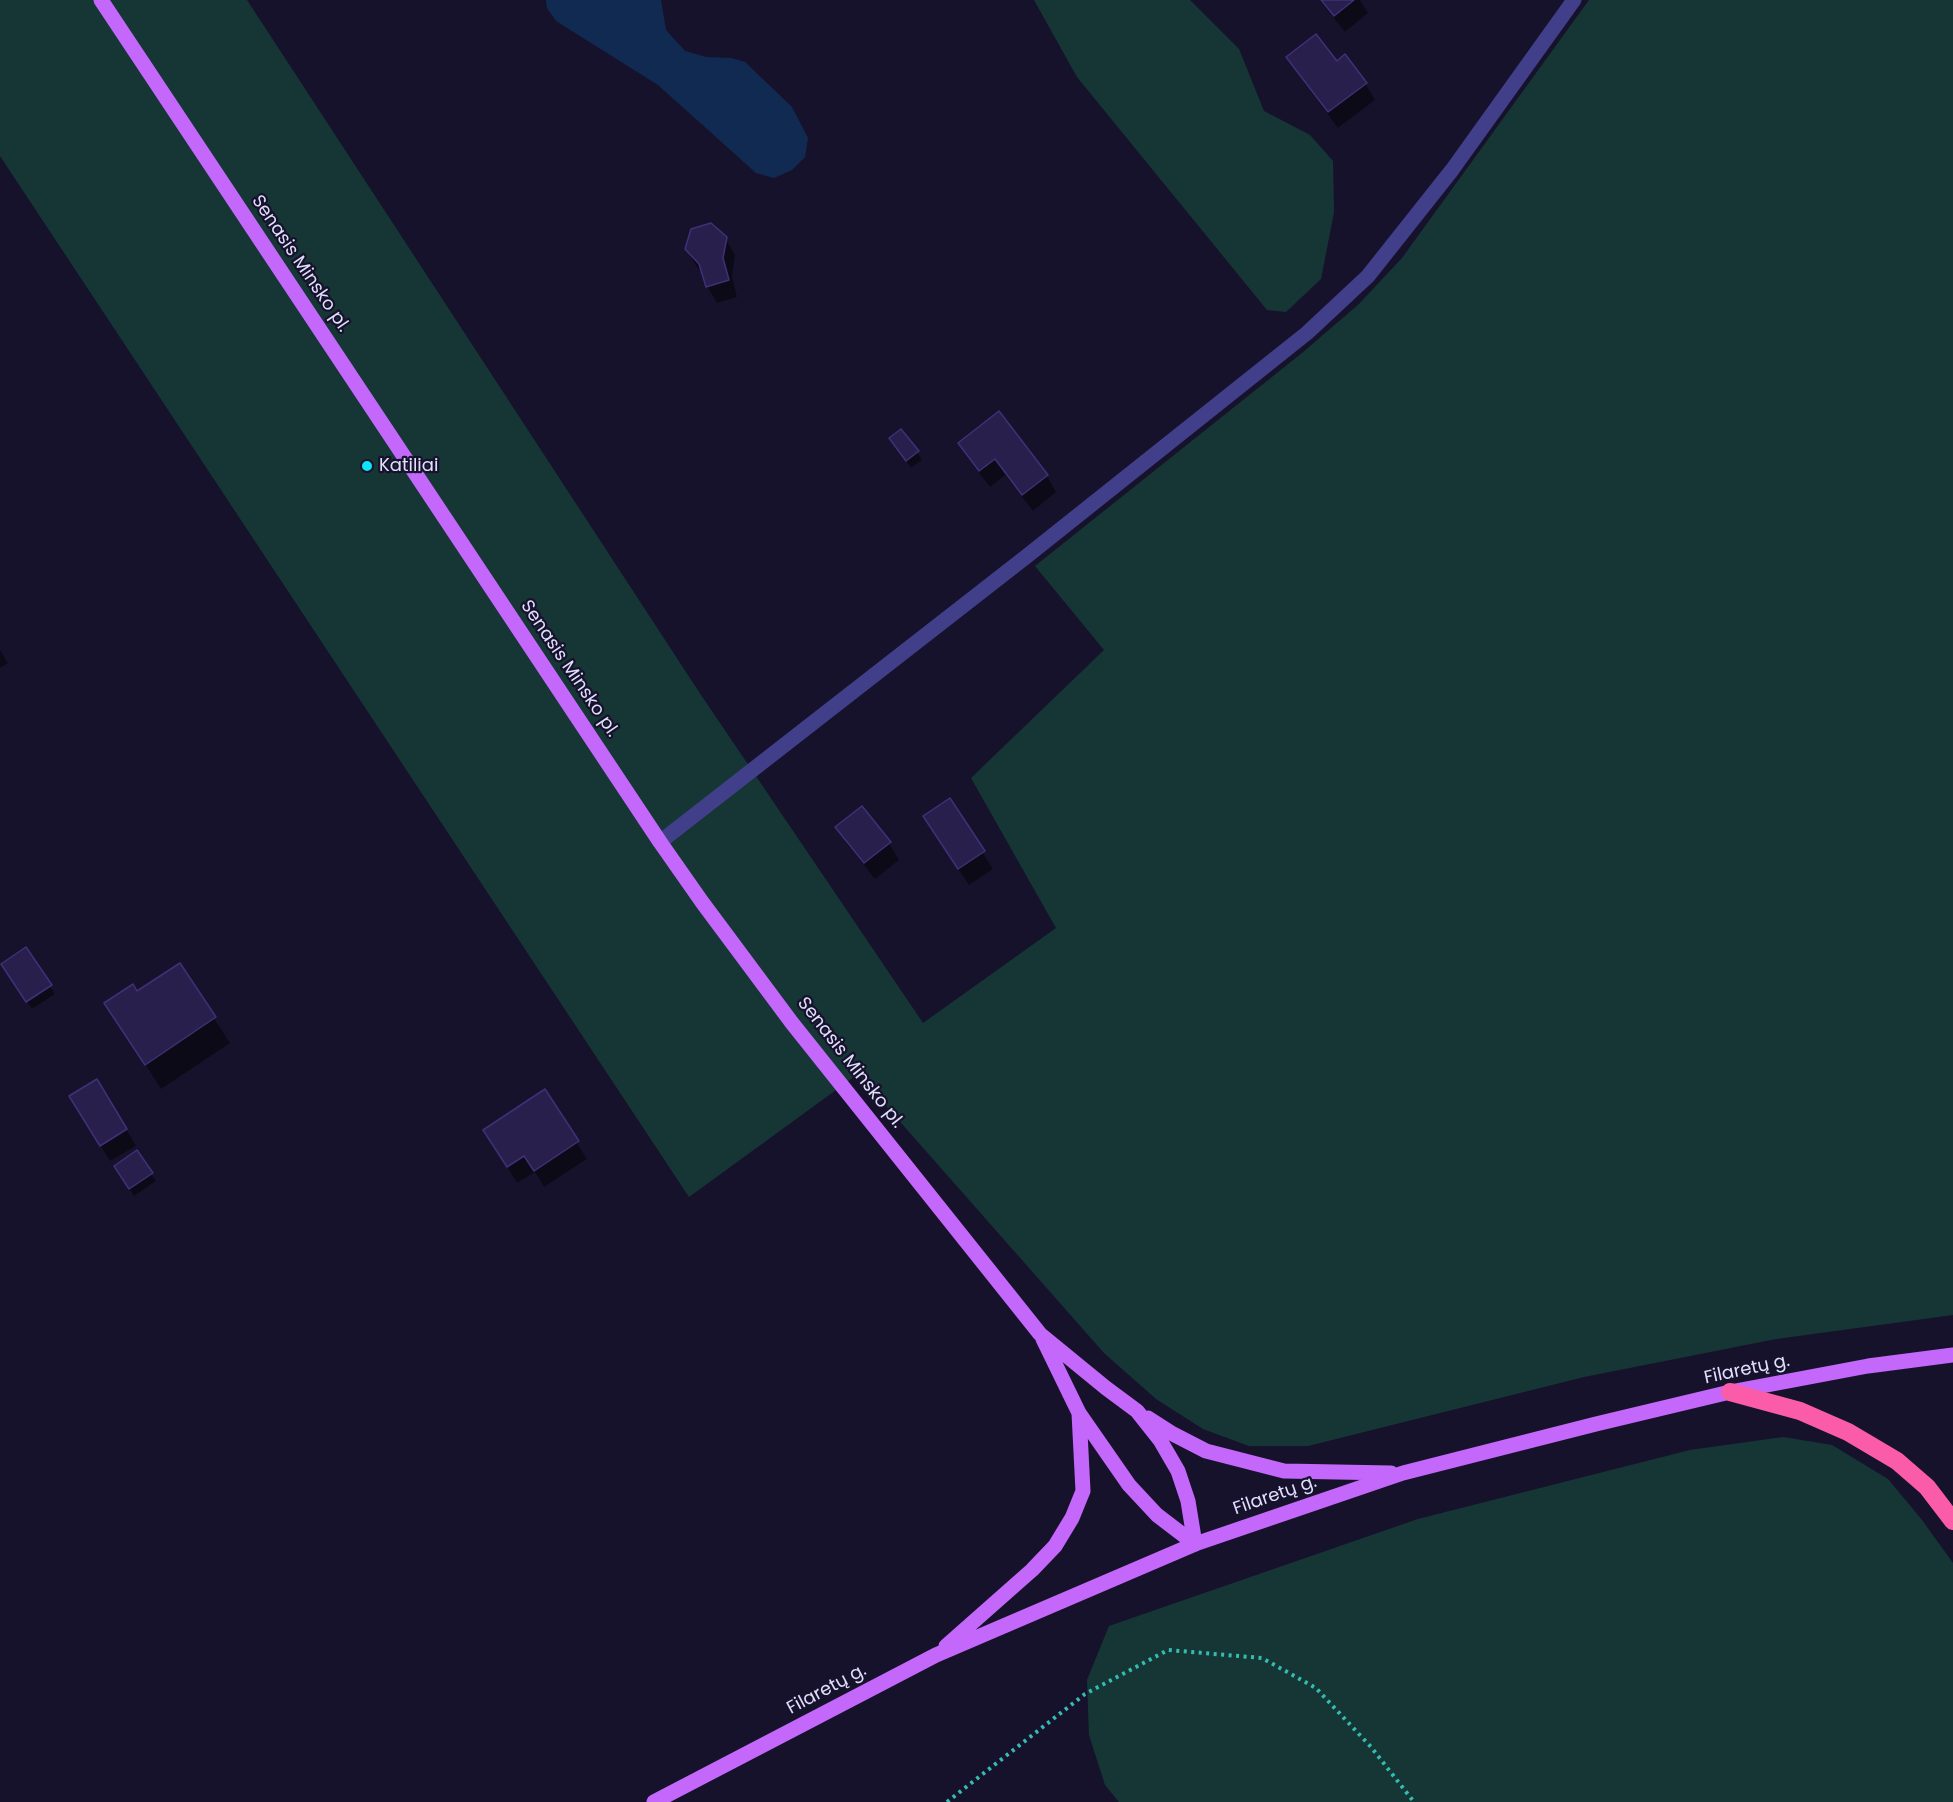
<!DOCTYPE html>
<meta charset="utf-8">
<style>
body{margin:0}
canvas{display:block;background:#17122c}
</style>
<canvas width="1953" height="1802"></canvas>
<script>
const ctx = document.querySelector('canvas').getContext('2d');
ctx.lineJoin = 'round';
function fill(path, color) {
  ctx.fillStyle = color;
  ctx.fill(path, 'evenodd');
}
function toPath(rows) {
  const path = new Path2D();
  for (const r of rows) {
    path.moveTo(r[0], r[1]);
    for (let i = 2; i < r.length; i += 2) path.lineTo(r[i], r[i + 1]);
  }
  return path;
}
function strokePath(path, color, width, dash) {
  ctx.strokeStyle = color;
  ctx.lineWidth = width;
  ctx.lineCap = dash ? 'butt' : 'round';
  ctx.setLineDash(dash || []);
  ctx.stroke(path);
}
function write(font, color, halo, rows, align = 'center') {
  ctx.font = font + ' Poppins,sans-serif';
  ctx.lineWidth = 4.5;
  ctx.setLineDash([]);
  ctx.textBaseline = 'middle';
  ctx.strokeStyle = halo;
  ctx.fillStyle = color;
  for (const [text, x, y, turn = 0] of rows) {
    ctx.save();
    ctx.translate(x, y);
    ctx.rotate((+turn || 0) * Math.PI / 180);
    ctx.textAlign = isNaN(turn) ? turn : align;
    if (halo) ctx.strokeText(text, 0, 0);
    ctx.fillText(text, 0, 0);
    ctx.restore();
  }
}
const green = toPath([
 [0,0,247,0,699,692,923,1023,1056,928,971,778,1104,650,1035,566,1302,353,1359,304,1402,258,1589,0,1953,0,1953,1315,1776,1339,1584,1377,1308,1446,1249,1446,1203,1429,1156,1399,1104,1353,858,1074,689,1197,0,156],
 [1034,0,1190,0,1239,49,1264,111,1310,135,1333,161,1334,212,1321,279,1286,312,1267,310,1077,77],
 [1783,1437,1832,1445,1888,1479,1922,1520,1953,1563,1953,1802,1119,1802,1105,1785,1089,1735,1087,1680,1109,1626,1418,1519,1690,1450]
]);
const water = toPath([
 [546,0,661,0,666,30,685,51,706,57,731,58,745,62,792,107,808,138,805,157,792,170,774,178,756,173,658,85,556,21,547,8]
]);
const shadow = toPath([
 [1319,0,1360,0,1368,13,1345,32],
 [1288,58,1337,63,1365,83,1375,100,1338,128,1298,74],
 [725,238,735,255,732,276,737,297,717,303,707,286,703,274,696,266,686,249],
 [959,443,1047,476,1056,492,1033,511,1005,475,990,487,969,460],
 [896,447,917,452,922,460,911,468],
 [0,650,8,663,0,668],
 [949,800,993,869,969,885,934,833],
 [861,808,889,843,899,860,875,879,847,844,837,827],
 [180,965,230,1043,161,1089,106,1003,137,993],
 [8,972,50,986,55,994,32,1009],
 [545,1091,587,1159,544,1187,535,1172,517,1183,495,1147],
 [80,1113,126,1129,136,1146,110,1161],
 [120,1174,151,1174,156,1181,134,1196]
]);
const building = toPath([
 [1321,0,1354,0,1334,16,1321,0],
 [1316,34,1337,61,1345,54,1367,83,1328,112,1286,57,1316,34],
 [711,223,727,237,723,258,729,280,706,287,699,264,685,249,691,229,711,223],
 [999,411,1048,475,1022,495,995,459,979,471,958,443,999,411],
 [901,429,919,451,906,461,889,438,901,429],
 [950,798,985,851,958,869,923,816,950,798],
 [862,806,891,842,864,863,835,827,862,806],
 [26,947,52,985,26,1002,1,964,26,947],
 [180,963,216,1017,145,1065,104,1003,133,984,137,991,180,963],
 [97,1079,127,1129,100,1146,69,1096,97,1079],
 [545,1089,579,1141,534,1171,524,1156,507,1167,483,1130,545,1089],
 [137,1150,153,1173,129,1189,114,1166,137,1150]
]);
const path = toPath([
 [947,1802,1085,1694,1168,1650,1262,1658,1316,1688,1371,1747,1414,1802]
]);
const minor = toPath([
 [660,842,1027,556,1307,333,1368,276,1452,170,1574,0]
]);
const major = toPath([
 [101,0,660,842,702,902,792,1023,1040,1334,1106,1388,1137,1411,1160,1440,1178,1471,1188,1501,1195,1544],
 [1043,1339,1079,1413,1129,1485,1157,1515,1195,1544],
 [1148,1418,1173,1434,1206,1451,1284,1471,1391,1473],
 [946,1646,1032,1570,1055,1546,1072,1518,1083,1491,1079,1413],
 [654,1802,936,1655,1195,1544,1403,1473,1596,1424,1730,1392,1868,1366,1953,1355]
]);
const highway = toPath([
 [1730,1392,1800,1411,1848,1432,1897,1461,1927,1487,1953,1521]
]);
const markers = [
 [367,466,6,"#0fe3f9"]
];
const streetNames = [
 ["Senasis Minsko pl.",300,264,56],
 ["Senasis Minsko pl.",569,669,56],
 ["Senasis Minsko pl.",850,1063,52],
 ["Filaretų g.",1747,1370,-12],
 ["Filaretų g.",1275,1496,-19],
 ["Filaretų g.",827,1690,-28]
];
const poiNames = [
 ["Katiliai",379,466]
];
fill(green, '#153635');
fill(water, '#112a51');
fill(shadow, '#0007');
fill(building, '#281f4d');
strokePath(building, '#3f3178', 1.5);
strokePath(path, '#34bcb3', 4, [3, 4.5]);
strokePath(minor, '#413f8a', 15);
strokePath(major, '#c368fb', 15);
strokePath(highway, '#fb5ca9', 18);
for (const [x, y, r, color] of markers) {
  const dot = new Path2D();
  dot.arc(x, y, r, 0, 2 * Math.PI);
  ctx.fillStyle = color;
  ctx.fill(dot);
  strokePath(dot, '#17122c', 2);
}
write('18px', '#e1defe', '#17122c', streetNames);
write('18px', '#e1defe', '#17122c', poiNames, 'left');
</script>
